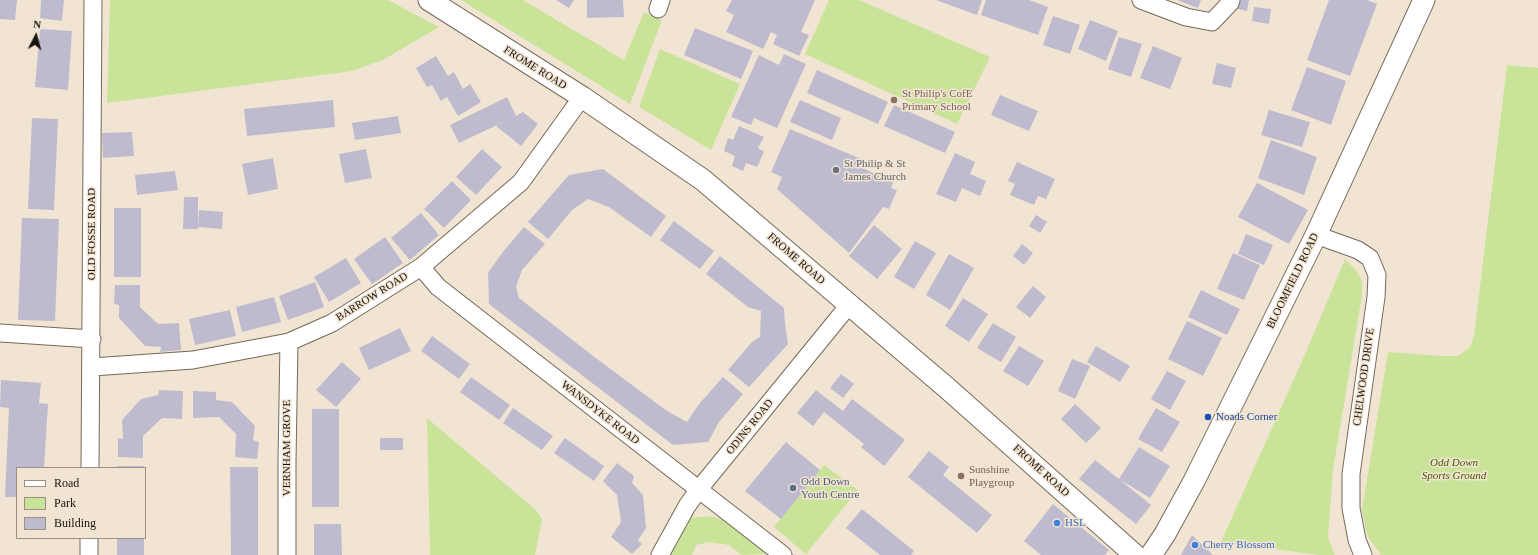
<!DOCTYPE html>
<style>
body{margin:0}
#map{position:relative;width:1538px;height:555px;overflow:hidden;background:#f2e4d2;font-family:Georgia,serif}
canvas{display:block}
.legend{position:absolute;left:16px;top:467px;width:130px;height:72px;box-sizing:border-box;background:#f2e4d2;border:1px solid #9b9083;margin:0;padding:5px 7px;list-style:none;font-size:12px;color:#18130d}
.legend li{display:flex;align-items:center;gap:8px;height:20px}
.legend b{width:20px;border:1px solid #9b9083}
.north{position:absolute;left:16px;top:16px;width:40px;height:40px;-webkit-text-stroke:3px #f2e4d2;paint-order:stroke;rotate:6deg;font-size:11px;font-weight:700;line-height:16px;text-align:center;color:#18130d}
.north::after{content:'';display:block;margin:auto;width:14px;height:18px;background:#18130d;clip-path:polygon(50% 0,100% 100%,50% 72%,0 100%)}
</style>
<div id="map">
<canvas width="1538" height="555"></canvas>
<ul class="legend">
<li><b style="height:5px;background:#fff"></b>Road</li>
<li><b style="height:11px;background:#c9e499"></b>Park</li>
<li><b style="height:11px;background:#bebbcf"></b>Building</li>
</ul>
<div class="north">N</div>
</div>
<script>
const ctx = document.querySelector('canvas').getContext('2d');
ctx.lineJoin = 'round';
function fill(path, color) {
  ctx.fillStyle = color;
  ctx.fill(path, 'evenodd');
}
function toPath(rows) {
  const path = new Path2D();
  for (const r of rows) {
    path.moveTo(r[0], r[1]);
    for (let i = 2; i < r.length; i += 2) path.lineTo(r[i], r[i + 1]);
  }
  return path;
}
function strokePath(path, color, width, dash) {
  ctx.strokeStyle = color;
  ctx.lineWidth = width;
  ctx.lineCap = dash ? 'butt' : 'round';
  ctx.setLineDash(dash || []);
  ctx.stroke(path);
}
function write(font, color, halo, rows, align = 'center') {
  ctx.font = font + ' Georgia,serif';
  ctx.lineWidth = 3;
  ctx.setLineDash([]);
  ctx.textBaseline = 'middle';
  ctx.strokeStyle = halo;
  ctx.fillStyle = color;
  for (const [text, x, y, turn = 0] of rows) {
    ctx.save();
    ctx.translate(x, y);
    ctx.rotate((+turn || 0) * Math.PI / 180);
    ctx.textAlign = isNaN(turn) ? turn : align;
    if (halo) ctx.strokeText(text, 0, 0);
    ctx.fillText(text, 0, 0);
    ctx.restore();
  }
}
const green = toPath([
 [110,0,388,0,439,27,383,60,352,71,107,103],
 [461,0,523,0,624,60,644,12,662,20,630,104],
 [829,0,859,0,990,57,957,124,805,54],
 [660,49,740,84,711,150,639,107],
 [1507,65,1538,68,1538,555,1381,555,1367,535,1362,510,1388,352,1441,356,1458,356,1470,347,1474,336],
 [1345,259,1356,270,1362,280,1362,295,1333,470,1328,537,1335,555,1319,555,1221,542,1306,352],
 [427,418,536,510,542,519,535,555,430,555],
 [824,465,858,490,806,554,774,527],
 [710,516,727,521,769,554,742,555,729,545,709,542,696,545,692,555,665,555,690,518]
]);
const building = toPath([
 [0,0,17,0,15,20,0,19],
 [41,0,64,0,62,21,40,18],
 [556,0,574,0,569,8],
 [587,0,623,0,624,17,587,18],
 [732,0,815,0,801,32,809,35,799,56,773,44,777,35,771,32,763,49,726,32,734,15,726,11],
 [936,0,982,0,977,15],
 [986,0,1029,0,1048,7,1038,35,981,15],
 [1177,0,1201,0,1198,8],
 [1236,0,1249,0,1247,11,1234,8],
 [1329,0,1367,0,1377,4,1350,76,1307,60],
 [1254,7,1271,9,1269,24,1252,21],
 [1053,16,1080,25,1070,54,1043,45],
 [1090,20,1118,31,1106,61,1078,49],
 [695,28,753,51,741,79,684,55],
 [40,29,72,31,68,90,35,87],
 [1119,37,1142,44,1131,77,1108,69],
 [1153,46,1182,58,1170,89,1140,78],
 [784,54,806,64,777,128,754,118,751,125,731,117,759,55,779,65],
 [436,56,448,76,454,72,463,89,470,84,481,102,458,116,447,97,441,101,432,85,427,87,416,68],
 [1217,63,1236,68,1231,88,1212,84],
 [1307,67,1346,81,1331,125,1291,110],
 [817,70,888,102,878,124,807,93],
 [1000,95,1038,111,1029,131,991,115],
 [507,97,516,116,523,112,538,124,521,146,496,126,514,117,459,143,450,125],
 [333,100,335,127,247,136,244,109],
 [800,100,841,118,832,140,790,122],
 [894,105,955,132,945,153,884,126],
 [1269,110,1310,122,1302,147,1261,135],
 [398,116,401,133,355,140,352,123],
 [32,118,58,119,54,210,28,209],
 [739,126,764,137,758,148,764,152,757,167,746,163,743,171,732,166,735,156,724,151,728,138,733,140],
 [790,129,861,159,858,166,893,182,891,188,897,190,889,209,883,207,849,253,777,189,782,177,771,172],
 [132,132,134,156,103,158,102,133],
 [1271,140,1317,157,1304,195,1258,178],
 [366,149,372,178,345,183,339,154],
 [482,149,502,167,476,195,456,177],
 [955,153,975,162,970,174,986,181,980,196,962,188,956,202,936,194],
 [273,158,278,189,248,195,242,164],
 [1017,162,1055,179,1046,199,1038,196,1034,205,1010,195,1015,184,1008,181],
 [603,169,666,216,651,237,609,207,588,199,572,210,548,239,528,222,569,175],
 [175,171,178,190,137,195,135,175],
 [452,181,471,200,444,228,424,209],
 [1257,183,1308,210,1289,244,1238,217],
 [184,197,198,197,198,229,183,229],
 [114,208,141,208,141,277,114,277],
 [199,210,223,212,222,229,198,227],
 [421,213,439,235,410,260,391,238],
 [1036,215,1047,222,1040,233,1029,226],
 [22,218,59,219,55,321,18,320],
 [674,221,714,251,700,269,660,240],
 [874,225,902,249,877,279,849,256],
 [524,227,545,244,522,270,516,287,519,298,593,356,667,411,687,422,699,404,723,377,743,394,719,422,708,442,673,445,489,304,488,273,502,253],
 [1246,234,1273,245,1264,265,1238,254],
 [385,237,403,263,372,284,354,259],
 [915,241,936,253,914,289,894,277],
 [1022,244,1033,253,1024,265,1013,256],
 [1233,253,1260,265,1244,300,1217,289],
 [949,254,974,268,950,310,926,295],
 [720,256,784,308,785,324,788,344,749,387,728,370,752,342,760,337,761,311,748,307,706,274],
 [346,258,361,283,329,302,314,277],
 [315,282,324,307,288,320,279,296],
 [115,285,140,285,140,307,158,324,179,323,181,350,160,352,161,347,145,346,119,318,119,305,114,304],
 [1033,286,1046,297,1030,318,1016,307],
 [1201,290,1240,309,1227,335,1188,317],
 [274,297,281,322,242,332,236,307],
 [963,298,988,314,969,342,945,326],
 [230,310,236,336,195,345,189,319],
 [1187,321,1222,338,1203,376,1168,359],
 [993,323,1016,337,1001,362,977,348],
 [400,328,411,351,369,370,359,348],
 [432,336,470,364,459,379,421,351],
 [1019,346,1044,361,1028,386,1003,371],
 [1096,346,1130,366,1120,382,1087,362],
 [1072,359,1090,366,1075,399,1058,391],
 [342,362,361,379,336,407,316,390],
 [1167,371,1186,381,1170,410,1151,399],
 [841,374,854,384,843,398,830,388],
 [471,377,510,405,499,420,460,392],
 [1,380,41,383,39,403,48,404,44,468,17,468,17,497,5,497,9,408,0,407],
 [159,390,183,391,182,419,162,418,143,436,143,458,118,457,118,438,123,439,122,420,141,399,158,395],
 [816,390,843,411,852,399,905,440,884,466,861,447,864,444,824,412,813,426,797,413],
 [193,391,216,392,216,400,232,402,255,426,253,440,259,442,257,459,235,457,236,434,219,417,193,418],
 [1075,404,1101,428,1086,443,1061,419],
 [513,408,553,436,542,450,503,423],
 [1156,408,1180,422,1162,452,1138,439],
 [312,409,339,409,339,507,312,507],
 [380,438,403,438,403,450,380,450],
 [565,438,604,466,594,481,554,453],
 [786,442,820,470,781,519,745,491],
 [1139,447,1170,466,1150,498,1119,479,1151,505,1136,524,1079,479,1095,460,1119,479],
 [929,451,949,467,943,475,992,515,977,533,908,477],
 [617,463,634,476,632,483,643,495,646,528,638,540,642,544,632,554,611,537,621,522,617,495,603,481],
 [117,466,144,466,144,468,117,468],
 [230,467,258,467,258,555,231,555],
 [1053,504,1109,550,1105,555,1041,555,1024,541],
 [862,509,914,551,911,555,880,555,846,528],
 [314,524,341,524,342,555,314,555],
 [1192,535,1213,555,1181,555],
 [117,538,144,538,144,555,117,555]
]);
const minor = toPath([
 [1141,0,1186,17,1212,22,1230,3,1231,0],
 [658,9,661,0],
 [1316,235,1358,250,1370,258,1377,275,1376,297,1351,474,1351,508,1357,540,1363,555],
 [421,267,438,287,783,555],
 [0,333,92,339],
 [92,367,193,360,289,342,332,323,421,267,521,182,582,97],
 [90,468,93,0],
 [89,555,89,538],
 [287,555,287,461,289,342],
 [660,555,687,506,699,489,849,305]
]);
const tertiary = toPath([
 [429,0,582,97,703,180,947,388,1135,555],
 [1151,555,1165,534,1194,481,1316,235,1424,0]
]);
const markers = [
 [894,100,4,"#8d6e63"],
 [836,170,4,"#6b7280"],
 [1208,417,4,"#1a4fb4"],
 [961,476,4,"#8d6e63"],
 [793,488,4,"#5c6f8a"],
 [1057,523,4,"#3f7fe0"],
 [1195,545,4,"#3f7fe0"]
];
const streetNames = [
 ["FROME ROAD",535,68,32],
 ["OLD FOSSE ROAD",92,234,-90],
 ["FROME ROAD",796,259,41],
 ["BLOOMFIELD ROAD",1293,281,-64],
 ["BARROW ROAD",372,297,-32],
 ["CHELWOOD DRIVE",1364,377,-82],
 ["WANSDYKE ROAD",600,413,38],
 ["ODINS ROAD",750,427,-51],
 ["VERNHAM GROVE",287,448,-90],
 ["FROME ROAD",1041,471,42]
];
const educationNames = [
 ["St Philip's CofE",902,94],
 ["Primary School",902,107],
 ["Sunshine",969,470],
 ["Playgroup",969,483]
];
const worshipNames = [
 ["St Philip & St",844,164],
 ["James Church",844,177]
];
const transitNames = [
 ["Noads Corner",1216,417]
];
const parkNames = [
 ["Odd Down",1454,463],
 ["Sports Ground",1454,476]
];
const serviceNames = [
 ["Odd Down",801,482],
 ["Youth Centre",801,495]
];
const shopNames = [
 ["HSL",1065,523],
 ["Cherry Blossom",1203,545]
];
fill(green, '#c9e499');
fill(building, '#bebbcf');
strokePath(minor, '#756959', 19);
strokePath(tertiary, '#756959', 23);
strokePath(minor, '#fff', 17);
strokePath(tertiary, '#fff', 21);
for (const [x, y, r, color] of markers) {
  const dot = new Path2D();
  dot.arc(x, y, r, 0, 2 * Math.PI);
  ctx.fillStyle = color;
  ctx.fill(dot);
  strokePath(dot, '#f2e4d2', 1.5);
}
write('11px', '#18130d', '#f2e4d2', streetNames);
write('11px', '#785e54', '#f2e4d2', educationNames, 'left');
write('11px', '#5b616d', '#f2e4d2', worshipNames, 'left');
write('11px', '#164399', '#f2e4d2', transitNames, 'left');
write('italic 11px', '#425800', '#f2e4d2', parkNames);
write('11px', '#4e5e75', '#f2e4d2', serviceNames, 'left');
write('11px', '#366cbe', '#f2e4d2', shopNames, 'left');
</script>
